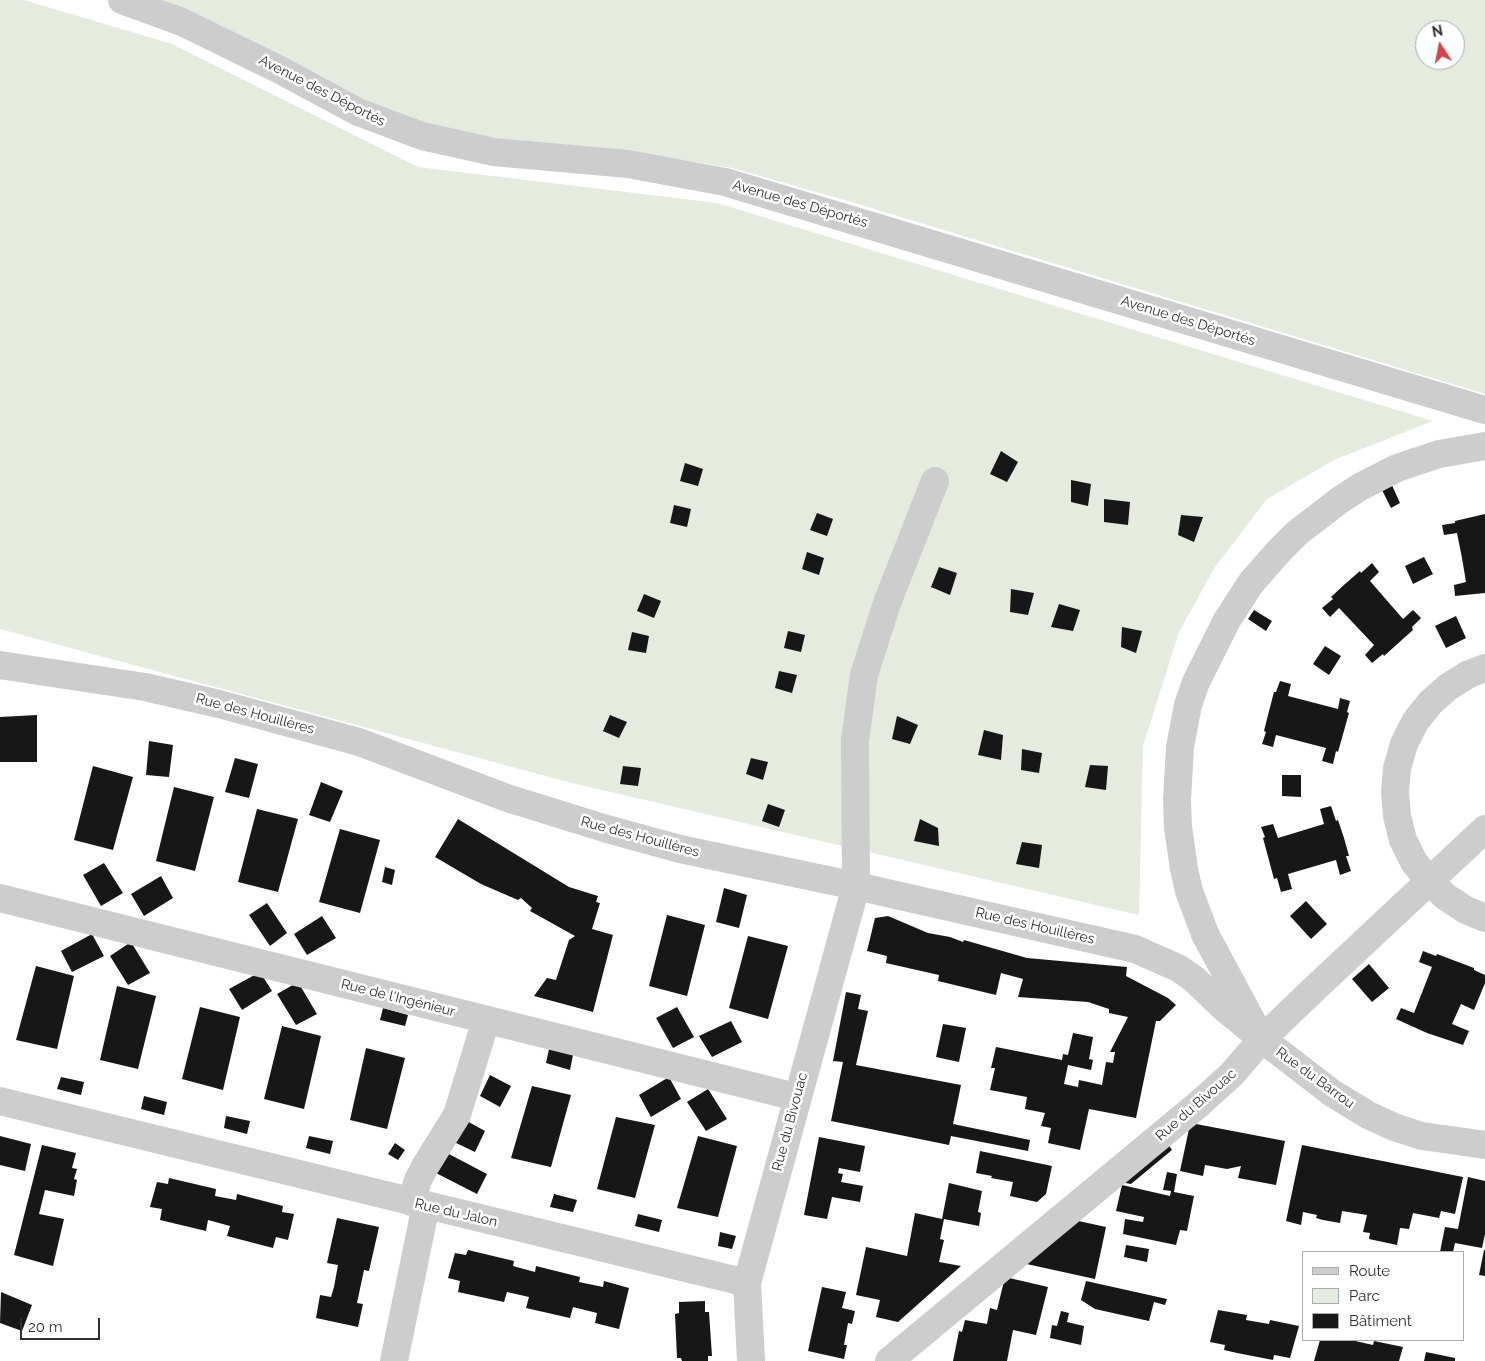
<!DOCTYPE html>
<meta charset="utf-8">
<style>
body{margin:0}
#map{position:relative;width:1485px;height:1361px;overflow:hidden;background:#fff;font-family:Raleway,sans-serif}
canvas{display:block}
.legend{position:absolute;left:1302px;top:1251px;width:162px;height:90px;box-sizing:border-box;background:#fff;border:1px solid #acacac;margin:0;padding:6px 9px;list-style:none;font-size:15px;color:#303030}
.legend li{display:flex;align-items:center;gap:10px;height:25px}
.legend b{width:25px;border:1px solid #acacac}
.north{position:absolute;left:1415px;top:20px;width:50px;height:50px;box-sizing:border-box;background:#fff;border:1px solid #acacac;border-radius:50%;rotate:349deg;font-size:14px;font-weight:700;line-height:20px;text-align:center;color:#303030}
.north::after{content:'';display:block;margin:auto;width:18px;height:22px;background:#d3454a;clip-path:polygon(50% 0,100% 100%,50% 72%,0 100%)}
.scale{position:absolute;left:20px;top:1318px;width:80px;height:22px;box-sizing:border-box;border:2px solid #303030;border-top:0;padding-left:6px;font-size:15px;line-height:18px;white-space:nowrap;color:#303030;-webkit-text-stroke:4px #fff;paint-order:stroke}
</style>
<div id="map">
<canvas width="1485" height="1361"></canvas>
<ul class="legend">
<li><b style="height:6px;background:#cdcdcd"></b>Route</li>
<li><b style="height:14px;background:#e5ebdf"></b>Parc</li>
<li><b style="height:14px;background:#171717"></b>Bâtiment</li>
</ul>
<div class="north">N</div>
<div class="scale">20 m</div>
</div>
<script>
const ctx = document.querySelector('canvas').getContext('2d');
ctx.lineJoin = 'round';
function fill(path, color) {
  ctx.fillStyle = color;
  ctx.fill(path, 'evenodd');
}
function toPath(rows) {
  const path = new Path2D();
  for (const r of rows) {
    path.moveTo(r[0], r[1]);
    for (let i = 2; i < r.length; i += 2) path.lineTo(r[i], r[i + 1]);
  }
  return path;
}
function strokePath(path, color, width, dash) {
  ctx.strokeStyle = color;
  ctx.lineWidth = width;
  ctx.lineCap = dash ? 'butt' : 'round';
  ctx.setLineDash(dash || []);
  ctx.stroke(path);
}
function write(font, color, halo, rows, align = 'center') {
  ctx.font = font + ' Raleway,sans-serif';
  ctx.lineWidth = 5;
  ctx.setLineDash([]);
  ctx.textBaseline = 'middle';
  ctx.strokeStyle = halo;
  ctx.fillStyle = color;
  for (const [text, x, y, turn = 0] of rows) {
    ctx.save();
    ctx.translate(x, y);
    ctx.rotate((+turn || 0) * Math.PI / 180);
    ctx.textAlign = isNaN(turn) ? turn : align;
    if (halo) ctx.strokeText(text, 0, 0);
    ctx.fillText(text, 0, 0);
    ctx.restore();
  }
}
const green = toPath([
 [0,0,24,0,172,44,418,167,717,203,1433,421,1334,460,1267,499,1215,567,1179,632,1143,746,1139,915,568,782,0,629],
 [164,0,1485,0,1485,394,848,201,732,168,613,149,493,138,421,123,363,100],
 [1425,30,1455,30,1455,60,1425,60]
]);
const building = toPath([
 [1001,451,1018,462,1007,482,990,474],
 [685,463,703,469,698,486,680,481],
 [1071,480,1091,484,1088,506,1071,502],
 [1391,483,1400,503,1391,508,1381,488],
 [1104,499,1130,502,1128,525,1104,522],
 [674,505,691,509,687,527,670,523],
 [817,513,833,519,827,536,810,530],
 [1485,514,1485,593,1455,596,1454,585,1466,582,1462,558,1457,533,1444,535,1442,525,1455,523,1455,521],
 [1181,515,1203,517,1194,542,1178,535],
 [807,552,824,558,819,575,802,569],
 [1424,557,1433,574,1413,584,1405,566],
 [1372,563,1379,572,1370,581,1403,619,1413,610,1421,618,1412,627,1413,630,1384,656,1383,654,1372,663,1365,655,1374,645,1339,608,1330,617,1322,608,1333,599,1331,597,1345,584,1360,571,1361,573],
 [939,567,957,573,950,595,931,587],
 [1011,589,1034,593,1028,615,1010,612],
 [644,594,661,601,654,618,637,611],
 [1059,604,1080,610,1073,631,1051,627],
 [1254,610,1272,621,1266,631,1248,619],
 [1456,616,1466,638,1446,648,1435,626],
 [1122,627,1142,631,1136,653,1121,647],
 [788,631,805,635,801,652,784,648],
 [632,632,649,636,646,653,628,650],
 [1325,646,1341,656,1329,675,1313,664],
 [779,671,797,675,792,693,775,688],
 [1280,681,1291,684,1288,696,1338,709,1340,698,1350,701,1347,712,1349,713,1338,752,1336,751,1333,764,1322,761,1326,748,1276,735,1273,747,1262,744,1266,732,1264,731,1269,711,1274,692,1276,692],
 [37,715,37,762,0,762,0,717],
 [610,715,627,722,619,738,603,731],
 [897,716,918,725,910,744,892,739],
 [984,730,1003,735,1001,760,978,755],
 [149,741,173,745,169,777,146,775],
 [1022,749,1042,753,1039,773,1021,770],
 [235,758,258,764,249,798,225,792],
 [751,758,768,762,763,780,746,774],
 [1090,765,1108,766,1106,790,1085,787],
 [93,766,133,777,113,850,74,840],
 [623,766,641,768,638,786,620,784],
 [1282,775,1301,775,1301,797,1282,796],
 [321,782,343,791,330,822,309,815],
 [174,787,214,797,195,871,156,861],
 [768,804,785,810,779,827,762,821],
 [1331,806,1336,821,1338,820,1344,838,1349,856,1346,856,1351,871,1340,875,1336,860,1288,874,1292,889,1281,892,1277,878,1274,879,1263,838,1265,837,1261,827,1273,824,1278,838,1324,824,1320,809],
 [257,809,298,819,278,892,238,882],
 [458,819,569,887,598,896,596,902,600,903,592,929,613,935,593,1012,534,996,547,978,556,980,569,940,575,936,530,911,532,908,521,898,518,900,481,884,435,857],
 [920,819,938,828,939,846,914,841],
 [340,829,380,840,360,913,319,902],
 [1022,842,1042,845,1039,868,1016,864],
 [104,863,123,893,101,906,83,875],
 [385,867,395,870,392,885,382,882],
 [161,876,173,898,144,916,131,894],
 [724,888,747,895,739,928,716,922],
 [1306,901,1327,924,1311,939,1290,916],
 [267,903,287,933,270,946,249,915],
 [667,915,705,925,687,996,649,986],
 [322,916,336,938,307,955,294,934],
 [888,916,928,933,950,937,963,942,964,940,1027,958,1127,967,1126,976,1168,998,1176,1005,1160,1021,1156,1021,1136,1118,1089,1109,1080,1150,1048,1143,1051,1128,1041,1126,1045,1113,1025,1109,1027,1097,990,1090,995,1068,991,1068,996,1047,1062,1060,1063,1054,1068,1055,1073,1033,1093,1037,1089,1059,1093,1060,1091,1070,1068,1065,1064,1084,1078,1087,1079,1080,1102,1085,1106,1062,1113,1063,1115,1052,1110,1052,1128,1017,1109,1013,1109,1009,1088,1002,1018,997,1023,979,1001,973,996,995,938,981,939,975,886,963,887,956,867,951,875,918],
 [92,934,104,956,72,972,61,951],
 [748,936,788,946,768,1019,729,1008],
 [131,942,150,973,128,985,110,956],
 [1423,951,1436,956,1437,954,1474,968,1474,970,1485,975,1485,983,1474,1010,1461,1004,1452,1024,1469,1031,1463,1045,1427,1033,1396,1019,1401,1008,1414,1013,1432,967,1419,962],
 [1369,964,1389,988,1372,1002,1352,979],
 [36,966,74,976,57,1049,16,1040],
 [260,972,272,991,242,1010,229,989],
 [298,982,317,1014,296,1025,277,994],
 [117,986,156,996,138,1069,100,1060],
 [846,992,861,995,858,1009,868,1011,856,1065,961,1085,953,1124,1030,1140,1028,1151,951,1136,949,1145,831,1121,843,1062,833,1061],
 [200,1007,240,1017,223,1090,182,1079],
 [677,1007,694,1037,673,1048,656,1018],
 [383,1008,408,1015,405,1026,380,1020],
 [731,1021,742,1042,712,1057,699,1036],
 [943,1024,966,1028,959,1062,936,1057],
 [282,1026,321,1036,304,1109,264,1099],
 [366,1048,405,1058,387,1129,350,1120],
 [549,1049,573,1055,570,1070,546,1063],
 [490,1075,511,1086,500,1107,480,1096],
 [61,1077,84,1082,81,1095,57,1089],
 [669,1077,681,1099,651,1117,639,1095],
 [532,1086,571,1095,551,1167,511,1158],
 [708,1089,727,1119,706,1131,687,1102],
 [144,1096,167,1102,164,1115,141,1109],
 [226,1116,250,1121,247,1134,224,1128],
 [616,1117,655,1125,635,1198,597,1189],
 [465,1120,485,1131,475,1152,454,1142],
 [1196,1124,1285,1141,1276,1185,1238,1178,1241,1166,1227,1169,1205,1165,1203,1176,1180,1171,1189,1129],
 [0,1136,31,1144,25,1171,0,1165],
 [309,1136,333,1141,330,1154,306,1148],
 [698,1136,737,1146,718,1217,677,1208],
 [819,1137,865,1146,860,1172,839,1168,838,1173,843,1174,841,1182,863,1186,860,1202,832,1197,827,1219,804,1215],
 [395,1143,405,1150,398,1160,388,1154],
 [1167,1143,1172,1150,1131,1184,1120,1182],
 [42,1145,76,1153,72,1168,77,1169,74,1179,77,1180,74,1196,45,1190,39,1214,64,1219,53,1266,14,1255],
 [1302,1145,1463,1177,1455,1214,1441,1211,1439,1218,1413,1213,1409,1229,1400,1228,1397,1245,1369,1239,1370,1233,1363,1232,1367,1215,1342,1211,1340,1223,1323,1220,1316,1218,1317,1215,1303,1212,1301,1225,1286,1221],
 [980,1151,1052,1166,1046,1194,1037,1202,1010,1196,1013,1182,991,1178,992,1176,976,1173],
 [447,1153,487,1174,477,1194,436,1173],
 [1167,1172,1177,1174,1174,1192,1194,1196,1187,1231,1180,1230,1176,1245,1123,1234,1125,1219,1143,1222,1144,1217,1116,1211,1122,1185,1170,1196,1171,1191,1163,1190],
 [1468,1177,1485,1181,1485,1234,1482,1248,1455,1243,1453,1252,1440,1252,1445,1227,1458,1229],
 [169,1178,216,1189,215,1196,236,1200,237,1194,283,1206,282,1212,294,1214,288,1240,276,1237,273,1248,227,1236,230,1226,208,1220,206,1231,160,1220,162,1209,150,1207,157,1182,168,1184],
 [949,1183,982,1191,978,1212,981,1213,979,1226,944,1219,940,1239,944,1240,939,1262,961,1266,898,1322,876,1317,880,1300,856,1295,866,1247,907,1256,915,1213,942,1219],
 [554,1194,577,1200,573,1212,550,1207],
 [638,1214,662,1220,659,1232,635,1226],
 [337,1218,379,1227,369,1271,364,1270,357,1303,363,1304,358,1327,316,1318,320,1295,331,1297,334,1287,338,1265,327,1263],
 [1074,1220,1106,1227,1095,1279,1022,1263],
 [720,1232,736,1236,732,1249,718,1246],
 [1126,1245,1149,1249,1147,1262,1124,1257],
 [468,1250,514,1261,513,1266,535,1272,536,1266,580,1277,579,1282,603,1287,604,1281,629,1288,619,1329,595,1323,597,1313,573,1307,570,1318,526,1308,529,1297,507,1292,504,1302,458,1292,460,1281,448,1278,455,1253,466,1255],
 [1484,1250,1485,1250,1485,1276,1479,1275],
 [1005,1277,1048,1287,1036,1335,1013,1330,1007,1361,953,1361,959,1331,962,1332,965,1320,987,1324,990,1308,997,1310],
 [1086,1281,1167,1299,1165,1305,1154,1302,1149,1321,1095,1309,1081,1300],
 [822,1287,846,1292,842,1308,855,1311,852,1324,848,1323,844,1345,847,1345,844,1359,808,1351],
 [1,1292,32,1305,22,1331,0,1323],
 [705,1301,705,1312,709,1312,712,1356,708,1356,708,1361,682,1361,681,1358,677,1358,675,1314,679,1313,679,1302],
 [1218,1310,1247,1315,1246,1320,1269,1324,1270,1320,1299,1326,1290,1358,1274,1355,1273,1360,1237,1353,1224,1350,1225,1345,1210,1342],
 [1061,1311,1069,1313,1067,1322,1084,1326,1081,1345,1050,1338,1052,1325,1057,1326],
 [1320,1340,1351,1340,1373,1345,1374,1341,1403,1347,1399,1361,1314,1361],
 [1426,1352,1455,1358,1455,1361,1424,1361]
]);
const minor = toPath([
 [122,0,182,22,280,70,358,112,422,136,494,152,628,164,725,182,1485,410],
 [0,665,145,687,219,704,359,742,507,798,607,829,680,849,856,886,1135,949,1178,968,1194,979,1223,1007,1262,1039,1332,1093,1368,1115,1394,1127,1422,1136,1485,1145],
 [1485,668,1469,674,1448,687,1430,703,1415,722,1404,744,1397,768,1395,792,1397,816,1403,840,1414,862,1429,881,1446,897,1466,910,1485,918],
 [0,898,796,1097],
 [1255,1027,1205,934,1189,891,1184,869,1178,827,1177,800,1180,747,1188,705,1196,682,1227,620,1251,583,1279,551,1297,533,1340,500,1360,487,1397,468,1439,454,1485,446],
 [0,1101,747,1283],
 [411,1202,418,1180,426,1165,457,1115,486,1020],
 [394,1361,426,1205],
 [751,1361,747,1283,856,886,855,740,864,675,887,603,935,481],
 [889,1361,1200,1103,1232,1074,1262,1039,1311,992,1485,829]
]);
const streetNames = [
 ["Avenue des Déportés",322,91,27],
 ["Avenue des Déportés",800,204,16],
 ["Avenue des Déportés",1188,321,17],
 ["Rue des Houillères",255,714,15],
 ["Rue des Houillères",640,837,15],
 ["Rue des Houillères",1035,926,13],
 ["Rue de l'Ingénieur",398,998,14],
 ["Rue du Barrou",1315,1078,36],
 ["Rue du Bivouac",1196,1105,-41],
 ["Rue du Bivouac",790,1122,-75],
 ["Rue du Jalon",456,1213,13]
];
fill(green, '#e5ebdf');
fill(building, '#171717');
strokePath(minor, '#cdcdcd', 28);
write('14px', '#303030', '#fff', streetNames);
</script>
